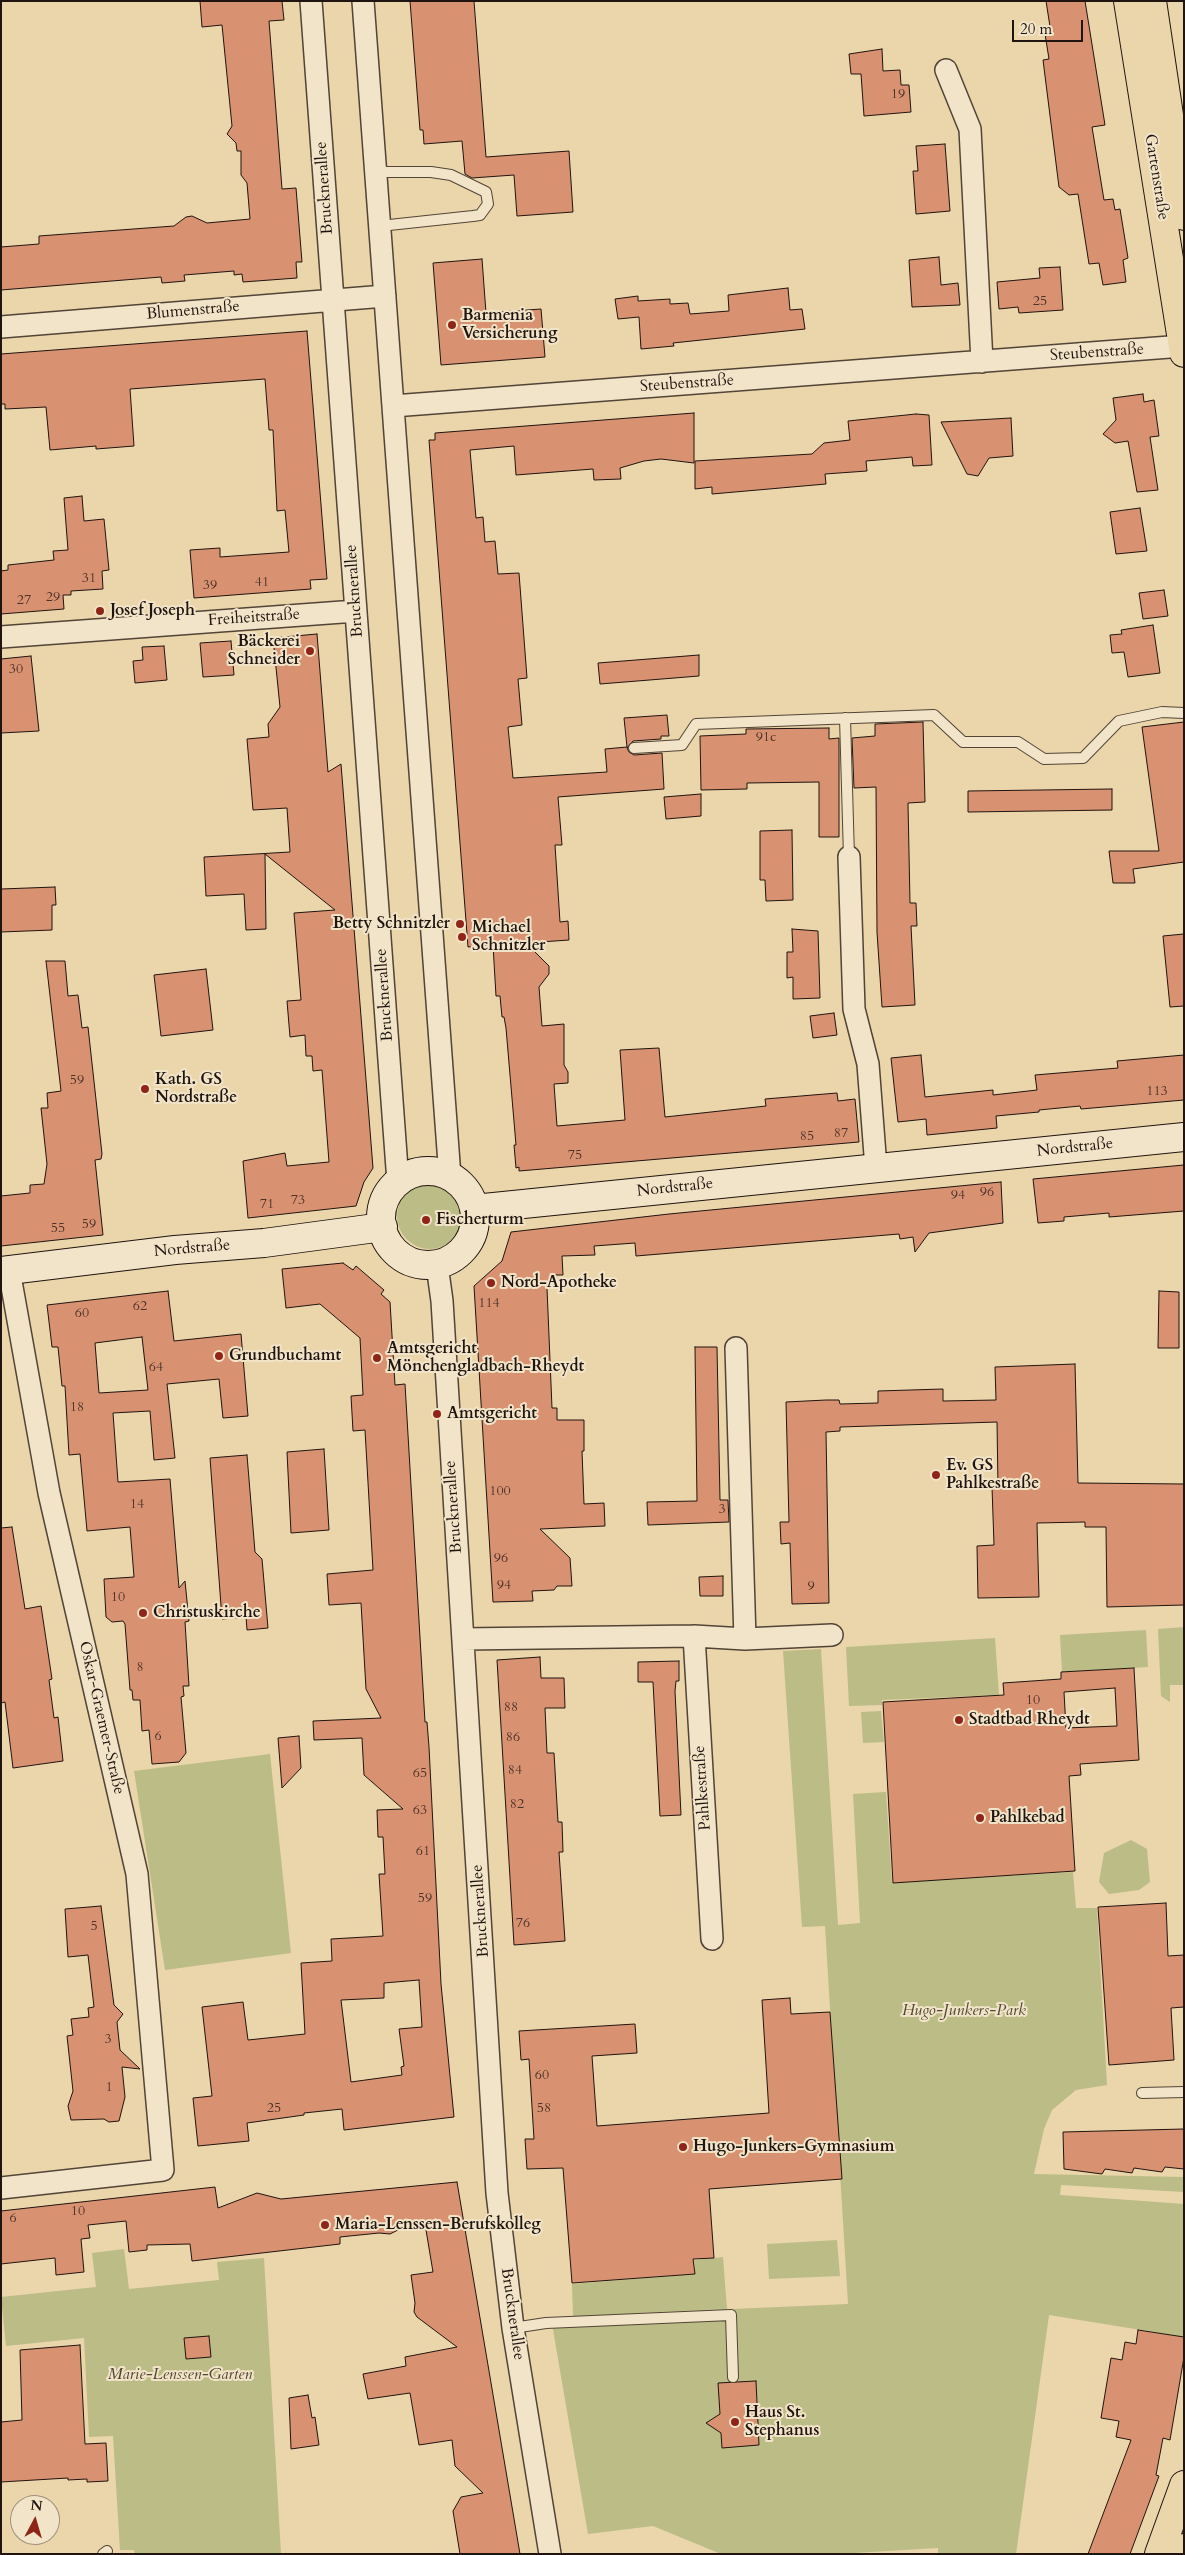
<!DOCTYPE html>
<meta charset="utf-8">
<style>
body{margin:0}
#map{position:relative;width:1185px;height:2555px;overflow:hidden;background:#ebd5ab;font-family:Cardo,serif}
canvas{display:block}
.frame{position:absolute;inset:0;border:2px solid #1f140f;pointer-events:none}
.north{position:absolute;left:10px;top:2495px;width:50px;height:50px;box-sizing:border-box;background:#f2e4c8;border:1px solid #9e917e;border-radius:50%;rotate:6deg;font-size:14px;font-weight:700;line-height:20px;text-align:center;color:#1f140f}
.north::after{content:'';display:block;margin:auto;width:18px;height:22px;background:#8f2418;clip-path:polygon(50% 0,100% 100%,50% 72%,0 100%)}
.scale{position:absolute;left:1012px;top:20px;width:71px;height:22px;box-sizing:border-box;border:2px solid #1f140f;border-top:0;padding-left:6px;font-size:15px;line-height:18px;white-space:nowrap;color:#1f140f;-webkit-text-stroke:4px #f2e4c8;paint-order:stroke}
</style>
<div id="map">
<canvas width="1185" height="2555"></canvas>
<div class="frame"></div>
<div class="north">N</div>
<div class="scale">20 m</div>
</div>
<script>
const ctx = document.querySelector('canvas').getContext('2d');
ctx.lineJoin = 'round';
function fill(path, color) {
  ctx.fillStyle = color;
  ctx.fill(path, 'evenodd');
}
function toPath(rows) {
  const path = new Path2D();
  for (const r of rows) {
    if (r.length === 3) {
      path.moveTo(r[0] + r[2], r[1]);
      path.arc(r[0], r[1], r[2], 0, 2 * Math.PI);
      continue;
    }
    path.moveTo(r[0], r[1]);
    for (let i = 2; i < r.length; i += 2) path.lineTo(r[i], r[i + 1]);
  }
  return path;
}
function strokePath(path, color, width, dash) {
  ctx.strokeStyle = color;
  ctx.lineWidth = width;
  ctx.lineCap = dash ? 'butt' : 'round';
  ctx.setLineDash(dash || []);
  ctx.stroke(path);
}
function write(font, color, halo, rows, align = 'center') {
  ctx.font = font + ' Cardo,serif';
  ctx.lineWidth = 4;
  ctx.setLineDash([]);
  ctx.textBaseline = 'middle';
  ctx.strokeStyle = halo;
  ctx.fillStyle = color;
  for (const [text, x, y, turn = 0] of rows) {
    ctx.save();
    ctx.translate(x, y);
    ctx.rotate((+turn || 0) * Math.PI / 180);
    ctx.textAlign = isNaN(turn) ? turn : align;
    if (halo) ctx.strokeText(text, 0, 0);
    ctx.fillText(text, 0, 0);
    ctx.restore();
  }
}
const green = toPath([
 [430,1216,33],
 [1184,1627,1184,1685,1170,1685,1170,1702,1161,1696,1158,1629],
 [1146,1630,1148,1667,1062,1672,1060,1635],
 [995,1638,999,1695,882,1700,882,1705,849,1706,846,1647],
 [821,1649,838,1925,860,1923,853,1794,886,1792,892,1882,1073,1872,1076,1908,1097,1908,1107,2085,1076,2090,1052,2110,1044,2129,1034,2174,1184,2177,1184,2192,1061,2185,1060,2195,1184,2204,1184,2337,1049,2315,1016,2554,938,2554,938,2548,836,2554,721,2554,653,2526,588,2534,551,2318,573,2316,572,2284,695,2274,694,2260,723,2257,727,2309,616,2314,848,2304,825,1926,802,1927,783,1651],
 [881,1711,884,1742,863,1743,861,1712],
 [270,1754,291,1953,165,1970,134,1771],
 [1131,1840,1147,1849,1150,1882,1139,1890,1109,1894,1099,1882,1104,1853],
 [837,2240,840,2276,769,2279,767,2244],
 [124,2249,129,2289,219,2280,217,2262,264,2258,281,2554,135,2554,134,2550,120,2550,113,2436,89,2437,84,2338,6,2346,1,2297,96,2287,92,2253]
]);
const building = toPath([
 [200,1,282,1,284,20,269,21,282,189,296,188,302,262,296,262,297,278,243,282,242,274,234,275,234,271,184,275,185,281,174,282,162,283,161,277,1,290,1,247,39,244,39,236,174,226,186,217,192,216,207,223,250,219,247,183,241,175,241,151,237,151,236,143,227,134,232,126,222,25,202,27,200,1],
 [410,1,474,1,486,157,569,151,573,212,517,216,514,175,472,178,465,174,462,141,424,144,423,130,420,130,410,1],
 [1046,1,1085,1,1105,125,1092,127,1104,200,1113,199,1115,210,1120,209,1128,258,1123,260,1126,282,1103,285,1099,263,1089,264,1078,194,1069,195,1059,187,1043,60,1049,59,1045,34,1051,33,1046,1],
 [882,49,883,71,900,70,901,85,909,85,911,112,864,116,861,74,851,74,849,54,882,49],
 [945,144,950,211,916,214,913,171,918,171,916,146,945,144],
 [939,257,941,285,958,283,960,305,912,307,909,260,939,257],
 [482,259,486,313,541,309,545,357,441,365,433,263,482,259],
 [1060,267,1063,310,1019,313,1018,307,999,309,997,282,1040,278,1039,268,1060,267],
 [788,288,790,310,802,309,805,329,673,343,674,346,641,349,639,317,618,319,615,299,638,296,638,301,670,299,670,304,688,303,690,314,729,311,728,295,788,288],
 [307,331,327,579,310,580,311,589,194,598,190,550,220,548,220,557,289,552,285,510,277,511,273,430,269,430,265,379,130,389,134,446,96,449,96,446,50,450,46,407,5,409,5,404,1,404,1,354,307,331],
 [1143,394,1144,402,1154,400,1159,436,1150,437,1158,490,1137,492,1128,441,1115,443,1103,434,1116,420,1113,398,1143,394],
 [694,413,694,463,661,459,644,461,620,468,621,479,594,480,593,469,516,475,514,446,470,450,476,518,483,517,485,542,495,541,498,574,519,573,527,678,518,679,522,725,508,727,513,778,607,772,605,749,627,747,624,718,667,715,669,736,661,736,661,739,633,741,627,748,629,752,634,755,662,753,664,789,558,797,562,845,555,845,560,922,568,921,569,940,526,943,549,966,549,974,539,987,542,1026,564,1024,564,1065,568,1072,568,1083,554,1084,557,1126,625,1120,620,1050,659,1048,665,1117,766,1106,765,1099,837,1093,838,1101,855,1099,859,1142,519,1171,519,1167,516,1168,514,1145,516,1145,506,1028,504,1017,502,1017,500,996,496,996,493,945,468,947,429,440,435,440,435,433,694,413],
 [916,414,929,415,932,465,913,466,912,457,866,461,867,471,825,474,826,484,712,494,712,487,695,489,695,461,812,454,824,443,850,440,848,421,916,414],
 [1011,418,1013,456,989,458,978,476,967,474,941,422,1011,418],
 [82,496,84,521,104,519,109,570,102,571,103,589,71,591,71,595,63,595,64,609,1,614,1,571,8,570,8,565,54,560,53,551,68,550,64,498,82,496],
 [1140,508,1147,551,1116,554,1110,512,1140,508],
 [1164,590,1168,616,1143,619,1139,593,1164,590],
 [1153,625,1160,673,1128,677,1124,652,1112,653,1110,635,1122,634,1121,630,1153,625],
 [317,634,328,772,341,764,373,1168,364,1182,356,1206,248,1218,243,1161,285,1153,287,1166,329,1162,322,1070,313,1071,312,1056,306,1056,305,1035,290,1037,287,1001,301,1000,294,913,335,910,265,854,266,929,246,930,244,894,206,896,204,857,290,852,287,808,253,810,247,739,269,737,268,724,280,707,273,638,317,634],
 [231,641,234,675,203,677,200,643,231,641],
 [164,646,167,680,135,683,133,661,143,660,142,647,164,646],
 [699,655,699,676,600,684,598,663,699,655],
 [31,656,39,731,1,733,1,659,31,656],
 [923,722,925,802,908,803,910,903,916,903,917,926,911,926,915,1005,882,1007,877,932,876,787,854,788,852,738,875,736,875,724,923,722],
 [1184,722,1184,862,1133,869,1135,883,1113,883,1109,851,1159,851,1142,727,1184,722],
 [829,728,829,739,839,738,839,837,819,837,819,782,747,783,747,789,701,790,700,736,746,734,746,729,829,728],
 [1112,789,1112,810,968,812,968,791,1112,789],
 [701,794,701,816,666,819,664,797,701,794],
 [792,830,793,900,766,901,765,880,760,880,760,831,792,830],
 [55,887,56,905,52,905,52,930,1,932,1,889,55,887],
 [792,929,818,931,820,998,793,999,793,977,787,978,787,952,793,952,792,929],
 [1184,934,1184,1006,1170,1007,1163,936,1184,934],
 [46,961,65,961,68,996,78,995,82,1028,88,1027,102,1154,101,1159,95,1160,103,1235,1,1246,1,1196,30,1193,30,1185,44,1184,47,1164,41,1108,48,1108,47,1093,61,1091,46,961],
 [206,969,213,1030,161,1036,154,975,206,969],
 [834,1013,837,1035,813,1038,810,1016,834,1013],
 [921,1055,925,1097,993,1090,993,1095,1037,1090,1035,1075,1118,1068,1117,1061,1184,1055,1184,1100,1081,1109,1080,1106,1039,1110,1039,1112,996,1116,997,1128,927,1135,926,1119,898,1122,891,1058,921,1055],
 [1184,1165,1184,1211,1109,1217,1109,1213,1064,1217,1064,1221,1038,1223,1033,1179,1184,1165],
 [1001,1182,1003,1223,929,1233,915,1252,913,1237,900,1239,899,1234,636,1256,635,1243,594,1246,595,1255,562,1256,563,1275,555,1275,556,1287,547,1288,552,1408,557,1408,557,1420,584,1420,584,1451,582,1451,584,1504,604,1503,605,1526,540,1529,570,1558,572,1586,557,1586,554,1590,532,1591,533,1601,493,1602,474,1286,502,1261,511,1232,669,1214,1001,1182],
 [343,1263,353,1270,356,1266,384,1290,381,1294,390,1302,395,1385,405,1384,425,1722,427,1722,429,1747,441,1984,454,2117,344,2130,342,2109,304,2113,304,2115,247,2123,249,2141,198,2146,193,2098,212,2096,202,2007,243,2002,248,2040,305,2034,301,1963,332,1961,331,1939,383,1936,379,1874,385,1874,383,1837,378,1837,377,1810,403,1809,364,1775,362,1738,314,1740,313,1721,381,1718,366,1689,361,1603,329,1605,327,1574,373,1570,365,1430,353,1431,351,1396,363,1395,360,1338,320,1304,286,1308,282,1269,343,1263],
 [419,1980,422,2027,399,2029,404,2066,401,2067,402,2075,351,2082,341,2000,384,1998,384,1983,419,1980],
 [168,1291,174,1341,241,1334,248,1416,223,1418,219,1379,167,1384,175,1458,154,1460,150,1411,113,1413,118,1482,170,1479,179,1588,185,1581,189,1621,185,1622,189,1686,183,1686,184,1696,181,1697,186,1753,179,1762,152,1764,149,1730,142,1731,140,1700,133,1700,132,1690,130,1690,125,1624,123,1621,112,1622,106,1617,104,1579,134,1577,130,1527,87,1531,80,1454,69,1455,65,1386,62,1386,58,1347,52,1347,47,1305,168,1291],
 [142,1337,148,1390,99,1393,95,1343,142,1337],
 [1159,1291,1179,1292,1179,1348,1158,1348,1159,1291],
 [695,1347,717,1347,720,1500,728,1500,729,1522,648,1525,647,1502,697,1501,695,1347],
 [1075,1364,1078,1483,1184,1484,1184,1605,1107,1607,1106,1527,1085,1527,1085,1522,1037,1523,1039,1597,978,1598,977,1546,994,1545,992,1487,998,1487,997,1422,840,1427,840,1431,826,1432,829,1603,792,1604,790,1543,781,1544,780,1522,789,1522,786,1402,826,1400,839,1400,840,1404,878,1403,878,1391,943,1389,943,1401,996,1400,995,1367,1075,1364],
 [324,1449,329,1530,291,1533,287,1452,324,1449],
 [247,1455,255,1552,262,1559,268,1628,247,1630,246,1617,222,1619,210,1458,247,1455],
 [12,1527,25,1609,41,1606,52,1679,49,1680,54,1718,58,1717,63,1761,13,1768,5,1702,1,1703,1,1528,12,1527],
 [723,1576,723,1596,700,1596,699,1577,723,1576],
 [540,1657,541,1678,564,1678,565,1708,545,1708,547,1753,554,1753,558,1822,562,1822,563,1852,559,1852,565,1941,514,1945,497,1660,540,1657],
 [679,1661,679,1681,676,1681,675,1691,681,1815,660,1816,653,1682,638,1682,638,1662,679,1661],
 [1134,1668,1139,1760,1080,1764,1081,1775,1069,1776,1075,1871,893,1883,883,1702,1004,1695,1003,1683,1061,1679,1061,1672,1134,1668],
 [1115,1688,1117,1726,1066,1728,1064,1692,1115,1688],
 [299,1736,301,1768,282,1788,278,1738,299,1736],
 [1166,1903,1168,1956,1184,1955,1184,2007,1171,2008,1174,2060,1109,2065,1098,1907,1166,1903],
 [101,1906,114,2005,123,2014,117,2022,120,2050,140,2069,122,2067,125,2097,119,2121,109,2122,104,2119,71,2120,68,2106,73,2091,67,2036,73,2035,71,2019,89,2017,88,2008,94,2007,88,1955,68,1957,65,1909,101,1906],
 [790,1998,791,2014,830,2012,842,2179,709,2189,714,2258,693,2259,695,2274,572,2283,563,2168,527,2169,525,2139,534,2139,529,2059,521,2060,519,2031,635,2024,637,2053,592,2056,597,2126,769,2113,762,2000,790,1998],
 [1184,2129,1184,2169,1165,2167,1162,2172,1134,2168,1132,2173,1105,2169,1102,2174,1064,2169,1063,2132,1184,2129],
 [457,2182,520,2554,460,2554,453,2511,461,2497,483,2493,455,2466,452,2440,419,2445,410,2393,368,2399,363,2374,406,2366,405,2357,457,2347,417,2317,414,2312,415,2303,411,2275,433,2272,425,2224,402,2228,390,2234,379,2233,340,2237,340,2244,192,2261,190,2244,147,2245,147,2250,129,2252,126,2221,88,2225,90,2238,81,2239,84,2272,56,2275,55,2258,1,2264,1,2211,215,2187,218,2208,257,2193,281,2199,457,2182],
 [1138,2330,1184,2337,1184,2357,1170,2440,1163,2438,1156,2475,1159,2476,1130,2554,1088,2554,1131,2440,1116,2437,1119,2421,1101,2418,1111,2358,1122,2360,1125,2342,1136,2344,1138,2330],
 [209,2336,211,2357,186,2359,184,2338,209,2336],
 [80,2345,85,2444,106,2443,108,2481,87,2482,87,2479,68,2480,68,2478,1,2482,1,2422,22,2420,20,2350,80,2345],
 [756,2381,759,2445,722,2448,721,2433,706,2423,720,2414,718,2383,756,2381],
 [308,2395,312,2418,315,2417,319,2445,291,2449,289,2398,308,2395]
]);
const lane = toPath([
 [376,172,431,172,451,175,486,192,488,204,480,215,473,216,380,226],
 [845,718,849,857],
 [634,748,682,745,696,724,934,715,963,742,1018,742,1044,759,1083,758,1119,721,1162,712,1184,713],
 [1142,2093,1184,2092],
 [513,2328,546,2323,731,2315,733,2377],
 [103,2554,107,2551]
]);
const street = toPath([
 [311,1,398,1182],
 [363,1,450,1177],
 [946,70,970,129,982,362],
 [1,327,385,296],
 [393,406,1183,346],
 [1,637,356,611],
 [849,857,854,1009,868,1064,876,1168],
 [437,1265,442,1301,497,2193,513,2328,550,2554],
 [736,1348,745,1639],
 [694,1636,712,1939],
 [463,1639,694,1636,745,1639,832,1635],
 [1,2188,163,2170,137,1874,49,1493,9,1270]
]);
const secondary = toPath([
 [428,1218,47],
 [474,1209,1184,1137],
 [1,1271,175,1250,264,1243,383,1227]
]);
const primary = toPath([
 [1128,1,1184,353],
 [1152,1,1184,216],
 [1159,2554,1184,2485],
 [1182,2554,1184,2548]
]);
const markers = [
 [452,325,5,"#8f2418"],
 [100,611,5,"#8f2418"],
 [310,651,5,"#8f2418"],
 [460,924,5,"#8f2418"],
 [462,937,5,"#8f2418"],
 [145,1089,5,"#8f2418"],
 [426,1220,5,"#8f2418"],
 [491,1283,5,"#8f2418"],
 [219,1356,5,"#8f2418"],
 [377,1358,5,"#8f2418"],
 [437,1414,5,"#8f2418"],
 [936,1475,5,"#8f2418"],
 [143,1613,5,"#8f2418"],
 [959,1720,5,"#8f2418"],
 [980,1818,5,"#8f2418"],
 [683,2147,5,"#8f2418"],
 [325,2225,5,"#8f2418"],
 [735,2422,5,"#8f2418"]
];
const numberNames = [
 ["19",898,95],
 ["25",1040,302],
 ["31",89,579],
 ["41",262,583],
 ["39",210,586],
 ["29",53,598],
 ["27",24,601],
 ["30",16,670],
 ["91c",766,738],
 ["59",77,1081],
 ["113",1157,1092],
 ["87",841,1134],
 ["85",807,1137],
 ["75",575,1156],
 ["96",987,1193],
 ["94",958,1196],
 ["73",298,1201],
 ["71",267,1205],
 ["59",89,1225],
 ["55",58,1229],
 ["114",489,1304],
 ["62",140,1307],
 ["60",82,1314],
 ["64",156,1368],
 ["18",77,1408],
 ["100",500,1492],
 ["14",137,1505],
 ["3",722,1510],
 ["96",501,1559],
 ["94",504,1586],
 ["9",811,1587],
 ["10",118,1598],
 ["8",140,1668],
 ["10",1033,1701],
 ["88",511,1708],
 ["6",158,1737],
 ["86",513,1738],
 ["84",515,1771],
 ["65",420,1774],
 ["82",517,1805],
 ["63",420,1811],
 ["61",423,1852],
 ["59",425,1899],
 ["76",523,1924],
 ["5",94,1927],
 ["3",108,2040],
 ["60",542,2076],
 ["1",109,2088],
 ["25",274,2109],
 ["58",544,2109],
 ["10",78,2212],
 ["6",13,2219]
];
const streetNames = [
 ["Gartenstraße",1156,177,81],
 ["Brucknerallee",325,188,-94],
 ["Blumenstraße",193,311,-5],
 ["Steubenstraße",1097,353,-4],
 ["Steubenstraße",687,384,-4],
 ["Brucknerallee",355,591,-94],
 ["Freiheitstraße",254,618,-4],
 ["Brucknerallee",385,995,-94],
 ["Nordstraße",1075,1148,-6],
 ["Nordstraße",675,1188,-6],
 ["Nordstraße",192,1249,-5],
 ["Brucknerallee",454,1507,-94],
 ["Oskar-Graemer-Straße",101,1718,77],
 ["Pahlkestraße",703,1788,-94],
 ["Brucknerallee",481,1911,-94],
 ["Brucknerallee",512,2314,82]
];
const poiNames = [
 ["Barmenia",462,316],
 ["Versicherung",462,334],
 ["Josef Joseph",110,611],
 ["Bäckerei",300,642,"right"],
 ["Schneider",300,660,"right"],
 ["Betty Schnitzler",450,924,"right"],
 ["Michael",472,928],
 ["Schnitzler",472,946],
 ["Kath. GS",155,1080],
 ["Nordstraße",155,1098],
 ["Fischerturm",436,1220],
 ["Nord-Apotheke",501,1283],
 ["Amtsgericht",387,1349],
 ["Mönchengladbach-Rheydt",387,1367],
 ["Grundbuchamt",229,1356],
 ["Amtsgericht",447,1414],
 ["Ev. GS",946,1466],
 ["Pahlkestraße",946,1484],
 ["Christuskirche",153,1613],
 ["Stadtbad Rheydt",969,1720],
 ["Pahlkebad",990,1818],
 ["Hugo-Junkers-Gymnasium",693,2147],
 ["Maria-Lenssen-Berufskolleg",335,2225],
 ["Haus St.",745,2413],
 ["Stephanus",745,2431]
];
const parkNames = [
 ["Hugo-Junkers-Park",964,2011],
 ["Marie-Lenssen-Garten",180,2375]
];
fill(green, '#bbbc86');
fill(building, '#d89171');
strokePath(building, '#1f140f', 1);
strokePath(lane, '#524436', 12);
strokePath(street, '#524436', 24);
strokePath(secondary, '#1f140f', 30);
strokePath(primary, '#1f140f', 30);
strokePath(lane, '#f2e4c8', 10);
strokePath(street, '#f2e4c8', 21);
strokePath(secondary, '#f2e4c8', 28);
strokePath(primary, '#ebd5ab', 28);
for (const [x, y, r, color] of markers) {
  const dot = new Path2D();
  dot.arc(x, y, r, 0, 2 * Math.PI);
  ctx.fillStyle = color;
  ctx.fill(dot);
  strokePath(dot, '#f2e4c8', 2);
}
write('14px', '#4d3328', null, numberNames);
write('16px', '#1f140f', '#f2e4c8', streetNames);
write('bold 16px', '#1f140f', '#f2e4c8', poiNames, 'left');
write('italic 16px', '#4e4633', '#f2e4c8', parkNames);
</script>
